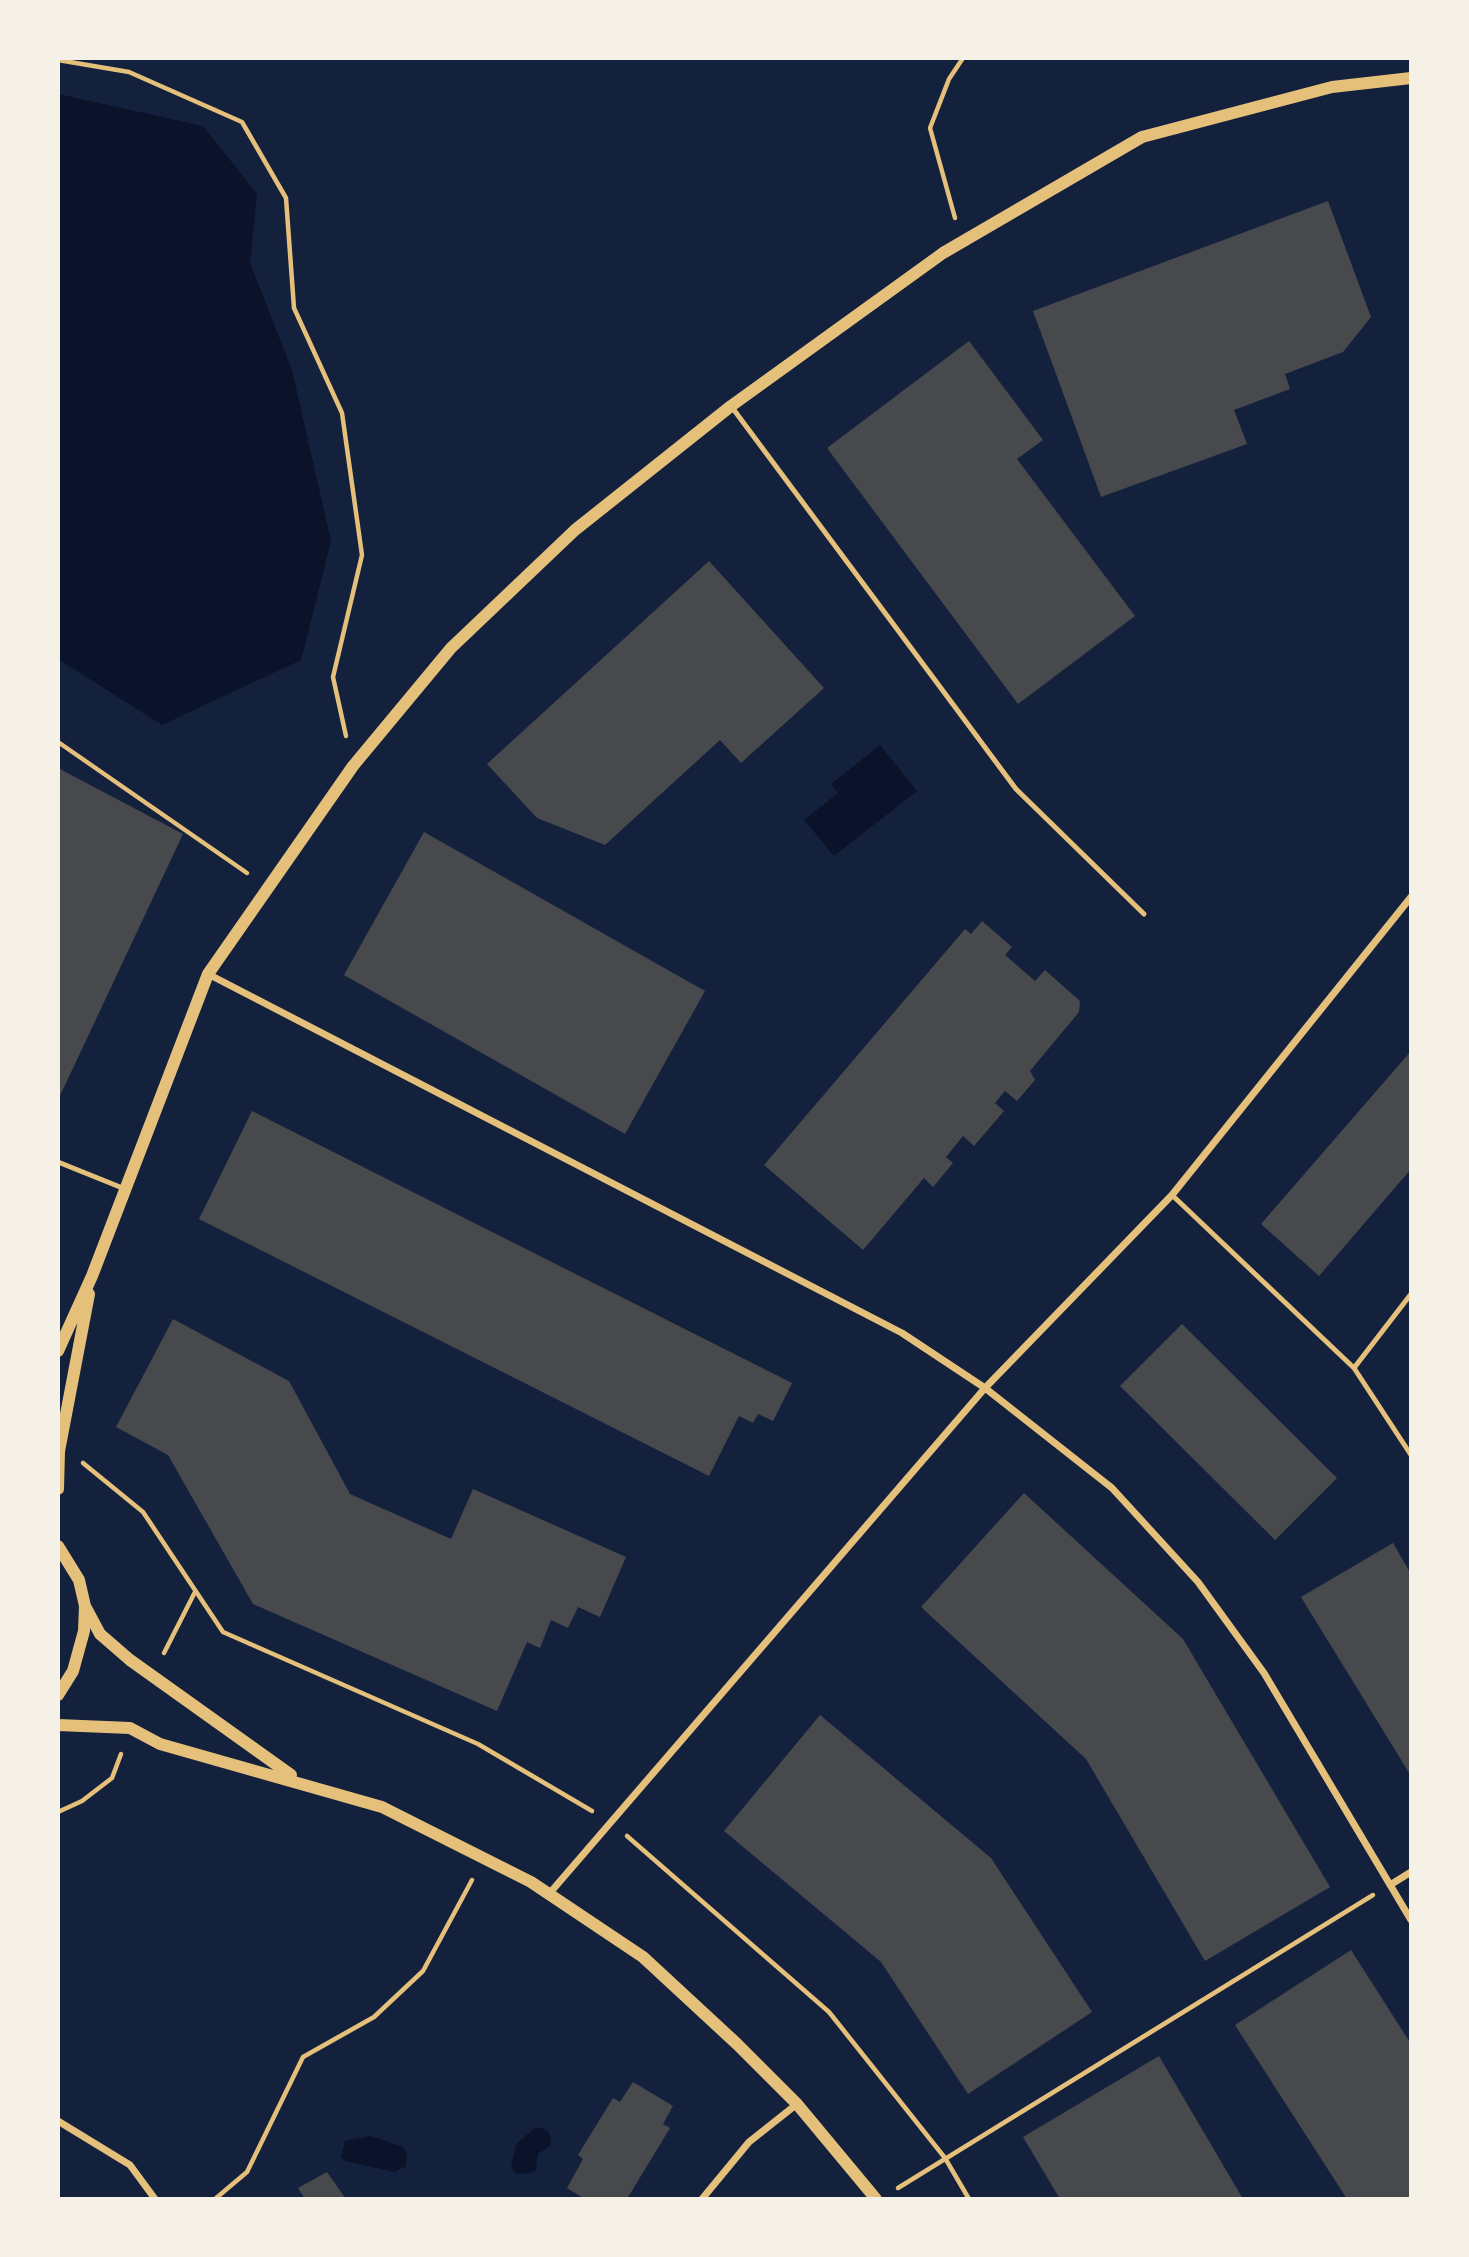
<!DOCTYPE html>
<style>
body{margin:0}
#map{position:relative;width:1469px;height:2257px;overflow:hidden;background:#14213d;font-family:Manrope,sans-serif}
canvas{display:block}
.frame{position:absolute;inset:0;border:60px solid #f6f1e7;pointer-events:none}
</style>
<div id="map">
<canvas width="1469" height="2257"></canvas>
<div class="frame"></div>
</div>
<script>
const ctx = document.querySelector('canvas').getContext('2d');
ctx.lineJoin = 'round';
function fill(path, color) {
  ctx.fillStyle = color;
  ctx.fill(path, 'evenodd');
}
function toPath(rows) {
  const path = new Path2D();
  for (const r of rows) {
    path.moveTo(r[0], r[1]);
    for (let i = 2; i < r.length; i += 2) path.lineTo(r[i], r[i + 1]);
  }
  return path;
}
function strokePath(path, color, width, dash) {
  ctx.strokeStyle = color;
  ctx.lineWidth = width;
  ctx.lineCap = dash ? 'butt' : 'round';
  ctx.setLineDash(dash || []);
  ctx.stroke(path);
}
const water = toPath([
 [58,94,203,126,257,194,250,263,292,370,331,541,301,660,162,725,58,659],
 [880,745,917,791,834,856,804,820,838,793,831,784],
 [536,2127,547,2130,551,2137,550,2146,538,2154,536,2170,531,2173,517,2174,511,2168,516,2144],
 [371,2136,403,2147,407,2153,406,2166,395,2172,345,2161,341,2157,345,2141]
]);
const building = toPath([
 [1328,201,1371,317,1343,352,1285,374,1290,389,1234,410,1247,444,1101,497,1033,311],
 [969,341,1043,440,1017,459,1135,616,1018,704,827,448],
 [709,561,824,688,741,763,720,740,605,845,537,818,487,764],
 [58,768,183,834,58,1100],
 [424,832,705,991,625,1134,344,975],
 [982,921,1012,947,1005,955,1035,981,1045,970,1080,1001,1079,1012,1030,1071,1035,1080,1017,1101,1005,1091,995,1103,1004,1111,974,1146,963,1136,946,1157,953,1163,933,1187,924,1178,863,1250,764,1165,965,929,971,934],
 [1411,1051,1411,1169,1319,1276,1261,1224],
 [252,1111,792,1383,773,1421,758,1414,753,1423,739,1416,709,1476,199,1219],
 [173,1319,289,1381,350,1494,451,1539,473,1489,626,1557,600,1617,578,1607,568,1628,551,1620,540,1648,527,1642,497,1711,253,1604,168,1455,116,1427],
 [1182,1324,1337,1478,1275,1540,1120,1386],
 [1024,1493,1183,1639,1330,1887,1205,1961,1086,1759,921,1607],
 [1393,1543,1411,1574,1411,1776,1301,1597],
 [820,1715,991,1858,1092,2012,968,2094,881,1962,724,1831],
 [1351,1950,1411,2044,1411,2199,1347,2199,1235,2025],
 [1159,2056,1243,2199,1060,2199,1023,2137],
 [633,2082,673,2106,663,2124,670,2128,627,2199,585,2199,567,2188,583,2159,578,2155,613,2098,620,2102],
 [327,2172,346,2199,305,2199,298,2188]
]);
const path = toPath([
 [58,60,129,72,242,122,286,198,294,308,342,413,362,555,333,677,346,736],
 [955,218,930,128,949,79,963,58],
 [58,742,247,873],
 [83,1463,143,1512,223,1632,478,1744,592,1811],
 [164,1653,195,1592],
 [58,1812,82,1801,112,1778,121,1754],
 [627,1836,829,2012,945,2158,969,2199],
 [898,2188,1373,1895],
 [215,2199,247,2172,303,2057,374,2017,423,1971,472,1880]
]);
const service = toPath([
 [731,406,1016,789,1144,914],
 [58,1162,125,1189],
 [1172,1195,1354,1368,1411,1455],
 [1354,1368,1411,1294]
]);
const minor = toPath([
 [208,974,902,1333,985,1388,1112,1488,1198,1582,1264,1673,1411,1920],
 [1390,1885,1411,1872],
 [549,1894,985,1388,1172,1195,1411,897],
 [58,2121,130,2165,155,2199],
 [702,2199,749,2142,797,2104]
]);
const tertiary = toPath([
 [58,1351,92,1276,208,974,353,766,451,648,575,530,731,406,943,253,1142,137,1332,87,1411,78],
 [58,1489,59,1451,89,1294],
 [58,1546,79,1580,85,1606,84,1631,73,1671,58,1695],
 [85,1606,100,1634,130,1660,291,1775],
 [58,1725,130,1728,160,1744,382,1807,531,1882,643,1957,737,2044,797,2104,876,2199]
]);
fill(water, '#0b132b');
fill(building, '#48494c');
strokePath(path, '#e5c07b', 4.5);
strokePath(service, '#e5c07b', 5);
strokePath(minor, '#e5c07b', 7);
strokePath(tertiary, '#e5c07b', 12);
</script>
